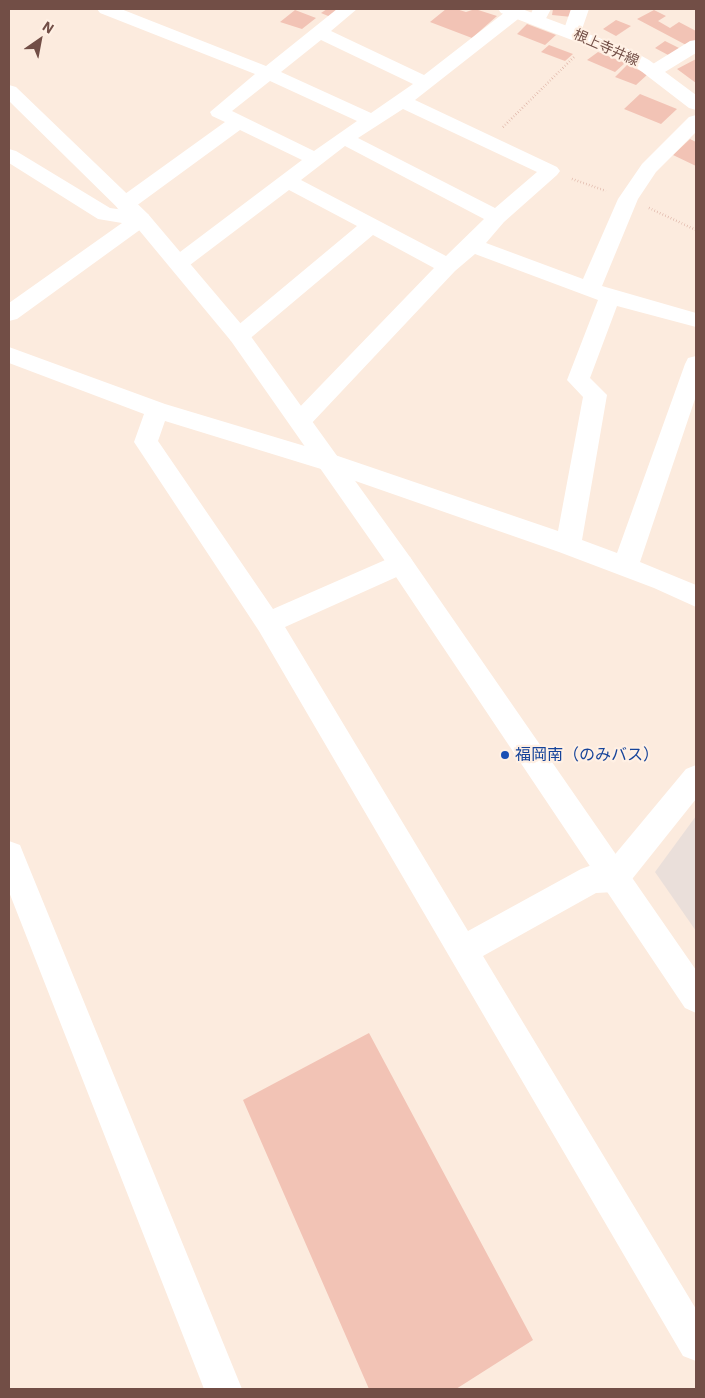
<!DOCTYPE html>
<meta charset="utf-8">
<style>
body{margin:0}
#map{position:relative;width:705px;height:1398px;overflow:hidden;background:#fcebde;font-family:"IBM Plex Sans",sans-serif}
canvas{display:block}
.frame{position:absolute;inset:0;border:10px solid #724e46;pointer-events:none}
.north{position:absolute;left:15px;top:15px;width:50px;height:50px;-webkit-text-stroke:4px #fff0e4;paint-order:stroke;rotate:33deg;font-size:14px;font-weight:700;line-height:20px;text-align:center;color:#724e46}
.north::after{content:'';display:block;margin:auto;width:18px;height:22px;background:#724e46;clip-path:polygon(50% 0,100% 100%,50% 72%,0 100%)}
</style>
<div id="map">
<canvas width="705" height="1398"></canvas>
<div class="frame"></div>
<div class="north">N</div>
</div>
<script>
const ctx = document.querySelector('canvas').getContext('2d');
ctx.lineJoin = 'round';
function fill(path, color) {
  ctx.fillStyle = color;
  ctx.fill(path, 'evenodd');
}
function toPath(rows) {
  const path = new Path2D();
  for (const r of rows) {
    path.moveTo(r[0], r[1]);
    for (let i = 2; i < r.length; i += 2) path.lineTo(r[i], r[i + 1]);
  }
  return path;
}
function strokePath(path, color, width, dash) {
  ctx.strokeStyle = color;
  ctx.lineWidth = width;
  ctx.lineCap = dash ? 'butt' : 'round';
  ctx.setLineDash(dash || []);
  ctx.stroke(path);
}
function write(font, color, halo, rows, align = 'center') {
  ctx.font = font + ' "IBM Plex Sans","Noto Sans JP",sans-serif';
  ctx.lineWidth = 4.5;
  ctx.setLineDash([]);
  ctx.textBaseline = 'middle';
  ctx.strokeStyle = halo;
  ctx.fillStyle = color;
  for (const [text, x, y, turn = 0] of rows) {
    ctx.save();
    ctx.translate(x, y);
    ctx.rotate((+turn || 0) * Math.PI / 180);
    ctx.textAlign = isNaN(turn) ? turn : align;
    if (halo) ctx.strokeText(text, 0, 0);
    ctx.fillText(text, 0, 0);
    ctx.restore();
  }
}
const industrial = toPath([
 [696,816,696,931,655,872]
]);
const building = toPath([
 [327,9,344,9,333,18,321,13],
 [446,9,456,9,466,12,475,9,497,16,472,38,430,22],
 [553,9,572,9,572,17,552,15],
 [295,10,316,18,302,29,280,22],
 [654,10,666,16,658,21,670,28,679,22,696,31,696,40,688,46,637,19],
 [616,20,631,26,616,36,603,29],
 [527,24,556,35,545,45,517,34],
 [665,41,681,49,670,56,655,48],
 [549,45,573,54,565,61,541,52],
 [598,52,625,63,615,72,587,60],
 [696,59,696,83,677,69],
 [627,65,648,74,636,85,615,77],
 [640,94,677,109,661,124,624,109],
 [690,139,696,142,696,166,673,155],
 [369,1033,533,1340,456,1389,369,1389,243,1100]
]);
const path = toPath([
 [503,127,575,56],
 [572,179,606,191],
 [649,208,696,230]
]);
const minor = toPath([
 [97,9,121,9,266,66,337,9,357,9,331,31,424,75,509,9,523,9,525,12,522,16,415,100,557,167,560,171,557,175,504,222,486,243,583,279,618,199,642,164,689,117,696,115,696,132,656,172,638,199,602,286,696,313,696,327,617,306,590,378,607,395,582,540,617,553,685,364,688,358,696,356,696,396,640,562,696,585,696,607,654,588,559,552,321,469,165,421,158,441,273,609,392,557,401,554,410,557,414,564,410,571,285,627,468,931,581,869,592,865,607,864,686,769,696,765,696,799,625,888,614,892,596,893,483,956,696,1309,696,1361,683,1356,259,631,138,448,134,442,144,414,9,363,9,347,165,404,338,456,558,531,583,397,567,380,598,300,475,254,455,271,309,426,301,429,293,426,289,420,293,414,434,268,373,235,247,341,239,344,231,341,228,336,231,331,357,226,289,190,186,268,179,270,172,268,168,263,172,258,302,160,240,130,132,209,125,210,148,214,151,219,148,224,17,319,9,321,9,303,122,223,98,219,9,163,9,149,16,151,110,208,124,210,118,209,115,204,118,199,225,122,212,116,210,112,255,74,100,13,97,9],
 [321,40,413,84,371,113,281,72,321,40],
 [270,81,357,121,314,151,232,111,270,81],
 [403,109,537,172,495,208,358,138,403,109],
 [345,146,484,219,446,256,301,180,345,146],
 [533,9,551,9,543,24,537,25,531,24,528,20,533,9],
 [571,9,589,9,581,32,578,36,572,37,566,36,563,32,571,9],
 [696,40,696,53,660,75,648,75,645,71,648,67,690,41,696,40]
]);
const tertiary = toPath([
 [9,85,16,87,148,214,247,331,410,557,696,970,696,1013,685,1008,392,571,231,341,134,224,9,101,9,85],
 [9,841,20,845,24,855,242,1389,204,1389,9,892,9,841]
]);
const secondary = toPath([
 [498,9,522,9,631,50,649,60,696,95,696,110,689,108,637,68,619,58,501,13,498,9]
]);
const markers = [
 [505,755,5,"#1a4fb4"]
];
const farStreetnames = [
 ["根上寺井線",606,48,24]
];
const transitNames = [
 ["福岡南（のみバス）",515,755]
];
fill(industrial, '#eadfda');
fill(building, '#f2c3b5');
strokePath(path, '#d6a699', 2.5, [0.5, 2.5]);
fill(minor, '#fff');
fill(tertiary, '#fff');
fill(secondary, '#fff');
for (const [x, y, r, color] of markers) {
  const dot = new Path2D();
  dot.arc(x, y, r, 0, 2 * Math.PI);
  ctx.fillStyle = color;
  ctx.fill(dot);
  strokePath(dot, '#fff0e4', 2);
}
write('14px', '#724e46', '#fff0e4', farStreetnames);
write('16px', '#164399', '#fff0e4', transitNames, 'left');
</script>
